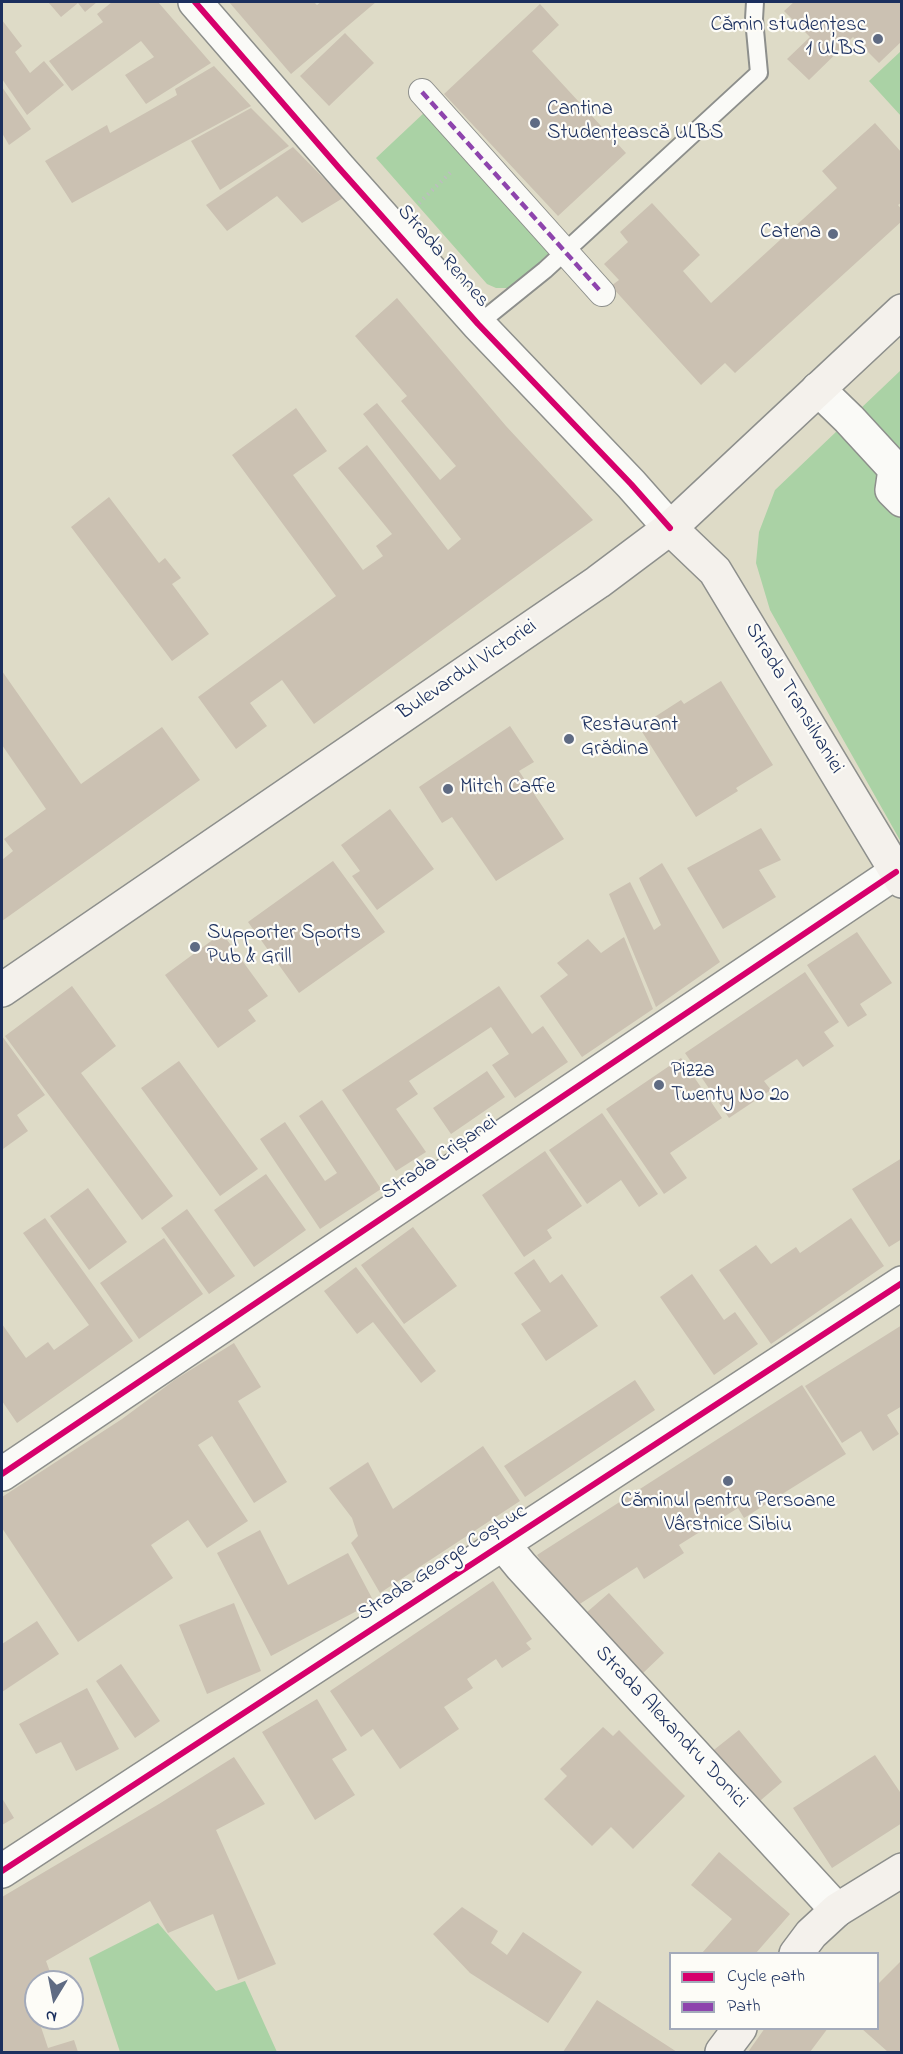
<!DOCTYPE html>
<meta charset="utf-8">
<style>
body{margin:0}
#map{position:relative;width:903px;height:2054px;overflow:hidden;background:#dedbc7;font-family:"Indie Flower",sans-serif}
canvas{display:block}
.frame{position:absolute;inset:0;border:3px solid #1b2f5e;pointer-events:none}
.legend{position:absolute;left:669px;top:1952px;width:210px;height:78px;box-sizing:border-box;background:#fdfcf7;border:2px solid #a3aaba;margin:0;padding:8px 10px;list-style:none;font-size:18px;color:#1b2f5e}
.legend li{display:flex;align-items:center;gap:12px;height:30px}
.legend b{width:30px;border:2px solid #a3aaba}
.north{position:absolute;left:24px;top:1970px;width:60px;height:60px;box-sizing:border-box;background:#fdfcf7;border:2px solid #a3aaba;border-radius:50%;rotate:190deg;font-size:16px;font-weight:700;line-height:24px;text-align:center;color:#1b2f5e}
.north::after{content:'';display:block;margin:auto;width:21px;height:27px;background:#5f6b83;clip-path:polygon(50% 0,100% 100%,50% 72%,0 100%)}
</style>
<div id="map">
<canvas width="903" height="2054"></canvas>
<div class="frame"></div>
<ul class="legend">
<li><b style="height:8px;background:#d6006c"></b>Cycle path</li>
<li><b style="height:8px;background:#8e44ad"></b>Path</li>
</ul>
<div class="north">N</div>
</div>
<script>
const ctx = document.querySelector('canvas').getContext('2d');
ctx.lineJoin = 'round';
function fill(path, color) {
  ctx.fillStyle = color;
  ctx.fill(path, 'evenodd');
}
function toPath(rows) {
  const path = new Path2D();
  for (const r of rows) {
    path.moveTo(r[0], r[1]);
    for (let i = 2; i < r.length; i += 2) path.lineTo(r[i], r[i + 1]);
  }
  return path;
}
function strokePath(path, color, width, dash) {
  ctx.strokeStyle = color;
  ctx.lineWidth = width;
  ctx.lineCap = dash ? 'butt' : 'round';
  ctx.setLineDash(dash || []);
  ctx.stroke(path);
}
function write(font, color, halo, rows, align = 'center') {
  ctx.font = font + ' "Indie Flower",sans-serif';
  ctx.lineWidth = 4.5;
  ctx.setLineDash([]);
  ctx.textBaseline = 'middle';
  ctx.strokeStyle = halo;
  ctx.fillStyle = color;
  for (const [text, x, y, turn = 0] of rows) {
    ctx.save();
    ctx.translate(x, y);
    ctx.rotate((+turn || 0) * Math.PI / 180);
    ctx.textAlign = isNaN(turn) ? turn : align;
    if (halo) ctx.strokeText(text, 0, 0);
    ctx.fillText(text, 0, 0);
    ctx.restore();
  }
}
const green = toPath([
 [901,51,901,116,869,81],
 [426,111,551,251,518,283,508,288,496,288,487,284,376,158],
 [901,370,901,842,770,610,756,563,759,532,775,490],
 [158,1923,216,1991,245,1981,277,2052,120,2052,89,1958]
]);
const building = toPath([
 [48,2,97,2,85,12,78,3,61,17],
 [112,2,158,2,211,63,146,104,125,75,154,57,141,41,72,91,49,61,103,22,97,14],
 [229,2,314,2,317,5,321,2,376,2,291,74],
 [794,2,902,2,902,41,879,63,853,37,809,80,787,59,810,37,784,11],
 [540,4,559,25,532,51,626,153,558,216,444,94],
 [2,20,22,46,15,52,30,73,44,61,64,85,27,115,2,79],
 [345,33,374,63,329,106,300,76],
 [214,66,251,106,72,203,45,161,107,125,110,133,177,95,175,89],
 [2,87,31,129,9,145,2,133],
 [251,108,289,146,220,190,191,141],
 [875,123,902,153,902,202,898,205,902,210,902,221,735,373,725,363,701,385,611,286,619,280,604,264,628,242,620,232,652,203,700,255,683,271,711,303,837,188,822,171],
 [293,147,343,198,302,223,277,196,227,231,206,205],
 [397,298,506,426,593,520,314,724,282,680,250,703,267,726,236,749,198,697,336,596,232,455,296,408,327,451,293,475,363,570,383,556,376,546,392,534,338,468,367,445,448,550,461,539,363,414,377,403,440,480,456,466,401,401,407,396,355,336],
 [109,497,159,563,165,558,181,578,172,584,209,634,172,661,71,527],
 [2,671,81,784,162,727,200,780,2,921,2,860,13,851,4,839,46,809,2,745],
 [721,681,773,765,736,788,738,791,696,817,639,727,681,700,684,704],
 [510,726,534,762,519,771,564,839,496,881,452,817,442,823,419,787],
 [390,809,434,869,377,910,352,876,360,871,341,845],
 [761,828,781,860,759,870,776,897,723,929,687,868],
 [333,861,385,932,299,993,248,922],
 [662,863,720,962,656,1007,609,894,630,882,654,930,661,925,639,878],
 [857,932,892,983,860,1004,867,1015,848,1027,807,965],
 [222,933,268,996,248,1010,256,1021,218,1048,165,975],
 [624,937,653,1009,582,1057,540,996,568,975,557,963,588,939,601,953],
 [805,972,839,1022,824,1032,834,1046,803,1067,797,1059,764,1081,771,1090,729,1118,685,1053],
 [72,986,116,1046,81,1073,173,1196,142,1220,5,1036],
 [499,986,532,1034,543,1026,568,1062,515,1098,492,1065,509,1054,491,1027,409,1081,418,1094,396,1109,426,1152,396,1171,342,1090],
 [2,1036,45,1095,17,1115,28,1131,3,1149],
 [681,1058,722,1118,670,1153,687,1178,664,1194,606,1109],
 [179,1061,258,1169,220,1196,141,1088],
 [487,1071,505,1097,451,1134,433,1108],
 [322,1100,381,1189,320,1229,260,1139,285,1122,325,1181,337,1173,299,1116],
 [602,1113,658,1194,639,1207,621,1180,587,1204,549,1150],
 [545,1151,582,1206,547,1230,552,1238,524,1257,482,1195],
 [902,1158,902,1239,889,1247,852,1189],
 [266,1174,306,1230,254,1267,214,1210],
 [88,1188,127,1242,89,1270,50,1216],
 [187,1209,235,1276,209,1294,161,1228],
 [45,1218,133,1341,17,1423,2,1401,2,1324,26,1358,48,1342,54,1350,89,1325,23,1233],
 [851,1218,884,1266,771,1344,719,1270,756,1245,771,1264,796,1247,800,1253],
 [413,1227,457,1286,404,1324,361,1265],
 [164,1238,203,1294,139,1339,100,1283],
 [534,1259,550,1283,562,1274,598,1326,546,1361,521,1324,541,1311,514,1273],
 [356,1267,436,1371,421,1383,373,1322,357,1334,324,1291],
 [692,1274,724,1320,735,1312,758,1344,714,1375,660,1297],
 [902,1325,902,1406,887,1415,899,1434,873,1451,861,1431,842,1443,805,1386],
 [234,1343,261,1387,238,1401,287,1482,254,1503,212,1436,198,1445,248,1521,207,1548,188,1520,151,1545,173,1578,78,1642,2,1528,2,1497,122,1419,176,1379],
 [635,1380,655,1410,525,1497,504,1466],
 [802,1385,846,1454,744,1518,738,1508,679,1545,684,1553,644,1579,637,1567,572,1609,537,1555],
 [483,1446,520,1501,380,1593,351,1543,358,1536,352,1518,329,1488,368,1462,393,1509],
 [260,1530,288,1585,348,1553,374,1602,271,1656,217,1553],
 [493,1581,532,1639,526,1643,531,1649,502,1668,496,1659,467,1679,473,1688,444,1707,459,1729,400,1769,373,1729,361,1737,330,1691],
 [609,1593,664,1653,642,1674,586,1613],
 [234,1603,261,1671,207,1694,179,1625],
 [37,1621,59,1654,2,1692,2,1644],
 [121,1664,160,1721,135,1738,96,1681],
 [87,1688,119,1749,76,1771,61,1742,36,1754,19,1724],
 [317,1699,347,1750,332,1759,355,1795,315,1820,262,1732],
 [603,1727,613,1736,619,1730,685,1796,633,1849,611,1827,592,1846,544,1799,567,1776,560,1769],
 [739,1730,782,1782,754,1806,710,1753],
 [875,1755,902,1795,902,1823,832,1868,793,1808],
 [234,1757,265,1804,216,1830,276,1964,238,1980,213,1914,168,1933,150,1901,46,1961,50,1972,46,1982,36,1982,36,2005,34,2006,36,2018,38,2018,48,2048,74,2040,78,2052,2,2052,2,1897,159,1804],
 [2,1798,14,1818,2,1825],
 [719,1852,790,1914,756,1953,702,1953,732,1919,691,1885],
 [462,1907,498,1931,491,1943,507,1955,523,1932,582,1972,548,2023,470,1973,433,1934],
 [902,1960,902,2052,888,2052,861,2028,878,2028,878,1984],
 [597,2000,677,2052,563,2052],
 [765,2028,828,2028,810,2052,748,2052]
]);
const path = toPath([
 [419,203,452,171]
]);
const service = toPath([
 [478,324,545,270,759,73,754,19,755,2]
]);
const pedestrian = toPath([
 [422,92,602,293]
]);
const minor = toPath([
 [818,389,849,419,895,469,892,490,902,500],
 [2,1474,896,872],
 [503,1544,521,1566,837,1910],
 [2,1871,902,1283]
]);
const tertiary = toPath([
 [195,2,339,168,478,324,631,484,670,528]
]);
const secondary = toPath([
 [670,528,715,571,902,881],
 [2,990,598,582,670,528,902,311],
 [796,1954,811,1934,837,1910,902,1870],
 [722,2052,740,2028]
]);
const quiet = toPath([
 [422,92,602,293]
]);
const cycleway = toPath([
 [195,2,339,168,478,324,631,484,670,528],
 [2,1474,896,872],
 [2,1871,902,1283]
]);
const markers = [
 [878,39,6,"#5f6b83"],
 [535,123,6,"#5f6b83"],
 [833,234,6,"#5f6b83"],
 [569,739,6,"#5f6b83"],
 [448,789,6,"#5f6b83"],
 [195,947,6,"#5f6b83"],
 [659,1085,6,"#5f6b83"],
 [728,1481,6,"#5f6b83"]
];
const poiNames = [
 ["Cămin studențesc",866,27,"right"],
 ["1 ULBS",866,51,"right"],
 ["Cantina",547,111],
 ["Studențească ULBS",547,135],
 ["Catena",821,234,"right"],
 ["Restaurant",581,727],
 ["Grădina",581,751],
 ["Mitch Caffe",460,789],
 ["Supporter Sports",207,935],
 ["Pub & Grill",207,959],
 ["Pizza",671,1073],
 ["Twenty No 20",671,1097],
 ["Căminul pentru Persoane",728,1503,"center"],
 ["Vârstnice Sibiu",728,1527,"center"]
];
const streetNames = [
 ["Strada Rennes",442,257,49],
 ["Bulevardul Victoriei",468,671,-34],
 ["Strada Transilvaniei",793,699,59],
 ["Strada Crișanei",440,1159,-34],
 ["Strada George Coșbuc",443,1564,-33],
 ["Strada Alexandru Donici",670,1728,47]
];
fill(green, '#aad2a5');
fill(building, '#cbc1b2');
strokePath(service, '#8d8f8c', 20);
strokePath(pedestrian, '#8d8f8c', 28);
strokePath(minor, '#8d8f8c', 36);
strokePath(tertiary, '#8d8f8c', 36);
strokePath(secondary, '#8d8f8c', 36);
strokePath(path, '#bdbebf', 4, [1.5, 4.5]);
strokePath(service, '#fafaf7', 16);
strokePath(pedestrian, '#fafaf7', 26);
strokePath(minor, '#fafaf7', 33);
strokePath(tertiary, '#fafaf7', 33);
strokePath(secondary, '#f4f1ec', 33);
strokePath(quiet, '#8e44ad', 4.5, [9, 4.5]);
strokePath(cycleway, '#d6006c', 6);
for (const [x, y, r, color] of markers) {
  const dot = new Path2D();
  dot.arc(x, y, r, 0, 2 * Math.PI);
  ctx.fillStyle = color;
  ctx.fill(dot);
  strokePath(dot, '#fdfcf7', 2);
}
write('21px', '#1b2f5e', '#fdfcf7', poiNames, 'left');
write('21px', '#1b2f5e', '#fdfcf7', streetNames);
</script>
